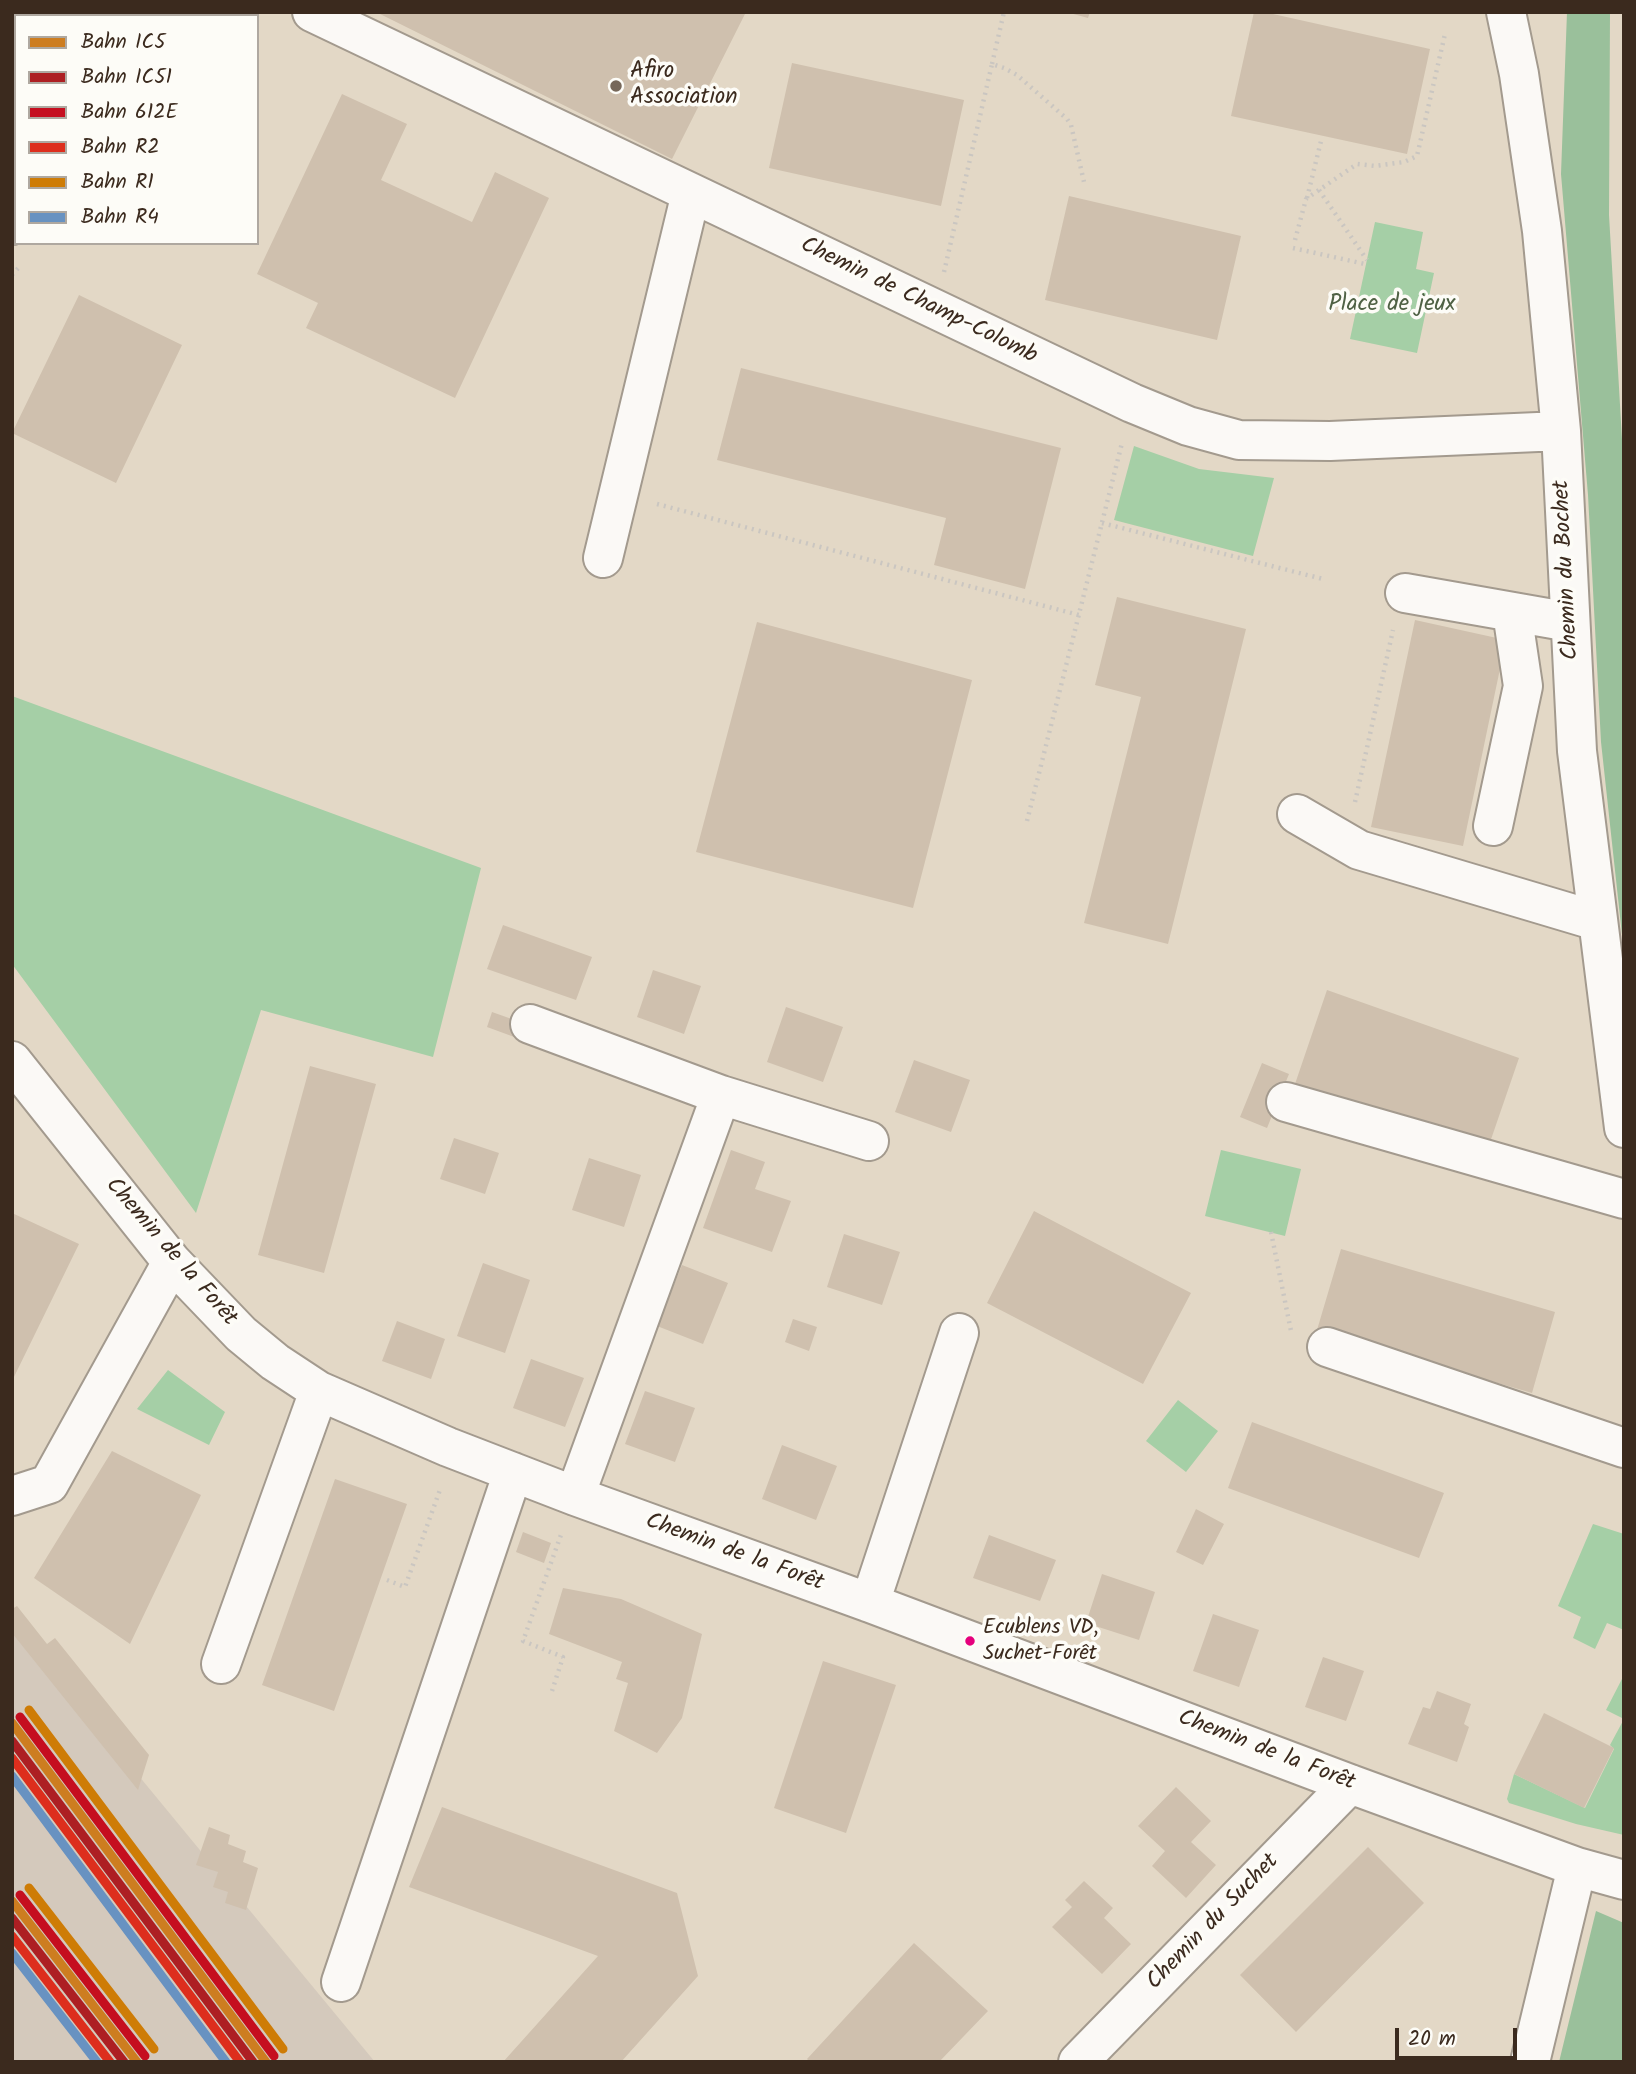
<!DOCTYPE html>
<meta charset="utf-8">
<style>
body{margin:0}
#map{position:relative;width:1636px;height:2074px;overflow:hidden;background:#e3d8c6;font-family:Kalam,sans-serif}
canvas{display:block}
.frame{position:absolute;inset:0;border:14px solid #3b2a1e;pointer-events:none}
.legend{position:absolute;left:14px;top:14px;width:245px;height:231px;box-sizing:border-box;background:#fdfcf7;border:2px solid #afa8a0;margin:0;padding:9px 12px;list-style:none;font-size:21px;color:#3b2a1e}
.legend li{display:flex;align-items:center;gap:14px;height:35px}
.legend b{width:35px;border:2px solid #afa8a0}
.scale{position:absolute;left:1395px;top:2028px;width:122px;height:32px;box-sizing:border-box;border:4px solid #3b2a1e;border-top:0;padding-left:9px;font-size:21px;line-height:24px;white-space:nowrap;color:#3b2a1e;-webkit-text-stroke:5px #fdfcf7;paint-order:stroke}
</style>
<div id="map">
<canvas width="1636" height="2074"></canvas>
<div class="frame"></div>
<ul class="legend">
<li><b style="height:9px;background:#cd7d20"></b>Bahn IC5</li>
<li><b style="height:9px;background:#ad1f23"></b>Bahn IC51</li>
<li><b style="height:9px;background:#c50e1f"></b>Bahn 612E</li>
<li><b style="height:9px;background:#dd2e1d"></b>Bahn R2</li>
<li><b style="height:9px;background:#ce7c06"></b>Bahn R1</li>
<li><b style="height:9px;background:#6892c1"></b>Bahn R4</li>
</ul>
<div class="scale">20 m</div>
</div>
<script>
const ctx = document.querySelector('canvas').getContext('2d');
ctx.lineJoin = 'round';
function fill(path, color) {
  ctx.fillStyle = color;
  ctx.fill(path, 'evenodd');
}
function toPath(rows) {
  const path = new Path2D();
  for (const r of rows) {
    path.moveTo(r[0], r[1]);
    for (let i = 2; i < r.length; i += 2) path.lineTo(r[i], r[i + 1]);
  }
  return path;
}
function strokePath(path, color, width, dash) {
  ctx.strokeStyle = color;
  ctx.lineWidth = width;
  ctx.lineCap = dash ? 'butt' : 'round';
  ctx.setLineDash(dash || []);
  ctx.stroke(path);
}
function write(font, color, halo, rows, align = 'center') {
  ctx.font = font + ' Kalam,sans-serif';
  ctx.lineWidth = 7;
  ctx.setLineDash([]);
  ctx.textBaseline = 'middle';
  ctx.strokeStyle = halo;
  ctx.fillStyle = color;
  for (const [text, x, y, turn = 0] of rows) {
    ctx.save();
    ctx.translate(x, y);
    ctx.rotate((+turn || 0) * Math.PI / 180);
    ctx.textAlign = isNaN(turn) ? turn : align;
    if (halo) ctx.strokeText(text, 0, 0);
    ctx.fillText(text, 0, 0);
    ctx.restore();
  }
}
const industrial = toPath([
 [57,12,148,12,145,16,54,16],
 [16,66,16,158,12,162,12,71],
 [12,1622,218,1872,375,2062,12,2062]
]);
const green = toPath([
 [1375,222,1423,232,1416,269,1434,273,1417,353,1350,339],
 [1134,446,1199,469,1274,478,1253,556,1114,520],
 [12,696,481,868,433,1057,261,1010,196,1213,12,964],
 [1221,1150,1301,1169,1285,1236,1205,1216],
 [168,1370,225,1412,209,1445,137,1409],
 [1178,1400,1218,1431,1186,1472,1146,1441],
 [1593,1524,1624,1534,1624,1630,1607,1623,1595,1649,1573,1638,1581,1617,1558,1606],
 [1624,1675,1624,1835,1576,1824,1509,1803,1507,1799,1514,1774,1585,1808,1614,1749,1610,1745,1624,1719,1606,1710]
]);
const forest = toPath([
 [1567,12,1610,12,1609,215,1624,474,1624,953,1601,742,1588,495,1561,174],
 [1596,1911,1624,1923,1624,2062,1559,2062]
]);
const building = toPath([
 [376,12,746,12,672,159],
 [1066,12,1090,12,1088,18],
 [1254,12,1264,12,1430,49,1407,154,1231,116],
 [792,63,964,100,941,206,769,168],
 [342,94,407,124,381,180,472,222,495,172,549,198,455,398,306,328,318,303,257,274],
 [1069,196,1241,236,1217,340,1045,300],
 [79,295,182,345,116,483,12,433],
 [741,368,1061,448,1025,589,934,565,946,518,717,460],
 [1117,597,1246,629,1168,944,1084,923,1141,697,1095,685],
 [1415,620,1506,640,1463,846,1371,827],
 [757,622,972,680,913,908,696,852],
 [503,925,592,957,576,1000,487,969],
 [653,970,701,986,684,1034,637,1017],
 [1327,990,1519,1058,1487,1151,1295,1084],
 [786,1007,843,1027,823,1082,767,1062],
 [492,1012,523,1023,517,1038,487,1027],
 [914,1060,970,1080,951,1132,895,1112],
 [1262,1063,1289,1074,1267,1128,1240,1117],
 [310,1066,376,1084,324,1273,258,1255],
 [454,1138,499,1153,485,1194,440,1179],
 [731,1150,765,1162,755,1189,791,1201,772,1252,703,1228],
 [589,1158,641,1175,624,1227,572,1210],
 [1034,1211,1191,1293,1143,1384,987,1303],
 [12,1213,79,1244,12,1381],
 [844,1234,900,1252,882,1305,827,1287],
 [1341,1249,1555,1312,1532,1393,1317,1330],
 [483,1263,530,1280,505,1353,457,1336],
 [682,1265,728,1283,703,1344,657,1326],
 [793,1319,817,1327,809,1351,785,1342],
 [397,1321,445,1339,431,1379,382,1361],
 [531,1359,584,1378,565,1427,513,1408],
 [645,1391,695,1408,675,1462,625,1444],
 [1252,1422,1444,1493,1419,1558,1228,1488],
 [782,1445,837,1466,816,1520,762,1499],
 [112,1451,201,1495,130,1644,34,1578],
 [335,1479,407,1504,334,1711,262,1685],
 [1196,1509,1224,1524,1203,1565,1176,1552],
 [523,1532,551,1543,544,1563,516,1552],
 [989,1535,1056,1560,1040,1601,973,1578],
 [1102,1574,1155,1592,1139,1640,1086,1623],
 [563,1588,621,1599,702,1634,682,1718,657,1753,614,1731,628,1683,616,1679,622,1662,549,1634],
 [17,1606,47,1644,55,1638,149,1755,138,1790,12,1633,12,1609],
 [1213,1614,1259,1630,1239,1687,1193,1671],
 [1323,1657,1364,1671,1346,1721,1305,1707],
 [823,1661,896,1685,846,1833,774,1808],
 [1437,1691,1471,1704,1464,1724,1469,1727,1457,1762,1408,1744,1423,1707,1430,1709],
 [1544,1713,1614,1748,1584,1808,1514,1774],
 [1176,1787,1211,1821,1191,1842,1216,1865,1186,1898,1152,1866,1165,1851,1138,1826],
 [442,1807,677,1893,698,1976,621,2062,503,2062,598,1956,409,1887],
 [209,1827,230,1835,228,1844,246,1851,243,1862,258,1868,246,1910,225,1903,228,1892,213,1887,218,1872,196,1865],
 [1368,1847,1424,1903,1296,2032,1240,1975],
 [1084,1881,1113,1908,1104,1918,1131,1944,1102,1974,1052,1927,1072,1907,1065,1900],
 [914,1943,988,2011,939,2062,810,2062,807,2059]
]);
const path = toPath([
 [62,16,65,12],
 [992,64,1004,12],
 [12,175,16,171],
 [1319,190,1367,260],
 [1307,198,1321,141],
 [1295,240,1306,199,1319,190,1357,164,1375,166,1404,162,1417,156,1445,34],
 [1293,248,1365,264],
 [944,272,992,64,1004,68,1017,75,1067,119,1071,125,1084,182],
 [12,275,21,265],
 [657,504,1079,615],
 [1102,523,1323,579],
 [1355,802,1393,630],
 [1027,821,1122,443],
 [1271,1232,1291,1331],
 [387,1580,405,1587,441,1487],
 [552,1691,563,1657,523,1641,562,1532]
]);
const minor = toPath([
 [312,12,1132,403,1188,426,1239,440,1330,441,1561,431],
 [1506,12,1519,74,1542,231,1561,431,1577,751,1624,1128],
 [603,558,691,193],
 [1405,593,1570,622],
 [1297,814,1359,850,1597,921],
 [1493,826,1523,686,1512,612],
 [530,1024,721,1095,575,1496],
 [12,1061,172,1262,241,1334,275,1362,319,1391,448,1447,575,1496,870,1603,1350,1784,1577,1867,1624,1880],
 [721,1095,869,1141],
 [1286,1102,1624,1199],
 [1327,1347,1624,1448],
 [12,1496,49,1484,172,1262],
 [870,1603,959,1333],
 [221,1664,319,1391],
 [341,1982,513,1472],
 [1078,2062,1350,1784],
 [1530,2062,1577,1867]
]);
const major = toPath([
 [198,16,201,12],
 [12,225,16,221]
]);
const rail1 = toPath([
 [12,1723,266,2062],
 [12,1901,137,2062]
]);
const rail2 = toPath([
 [12,1741,253,2062],
 [12,1918,124,2062]
]);
const rail3 = toPath([
 [20,1717,274,2056],
 [20,1895,145,2056]
]);
const rail4 = toPath([
 [12,1758,240,2062],
 [12,1936,110,2062]
]);
const rail5 = toPath([
 [29,1710,283,2049],
 [29,1888,154,2049]
]);
const rail6 = toPath([
 [12,1776,226,2062],
 [12,1953,97,2062]
]);
const markers = [
 [616,86,7,"#766759"],
 [970,1641,6,"#e5007d"]
];
const busNames = [
 ["Ecublens VD,",983,1629],
 ["Suchet-Forêt",983,1655]
];
const poiNames = [
 ["Afiro",630,73],
 ["Association",630,99]
];
const streetNames = [
 ["Chemin de Champ-Colomb",918,302,26],
 ["Chemin du Bochet",1568,570,-93],
 ["Chemin de la Forêt",170,1253,49],
 ["Chemin de la Forêt",734,1554,20],
 ["Chemin de la Forêt",1266,1752,21],
 ["Chemin du Suchet",1214,1923,-46]
];
const parkNames = [
 ["Place de jeux",1392,306]
];
fill(industrial, '#d4c9bc');
fill(green, '#a5cfa6');
fill(forest, '#9ac09b');
fill(building, '#cfc0ae');
strokePath(minor, '#a39a8e', 42);
strokePath(major, '#a39a8e', 42);
strokePath(path, '#cac6c1', 4.5, [2, 5]);
strokePath(minor, '#fbf9f6', 38);
strokePath(major, '#ede4db', 38);
strokePath(rail1, '#cd7d20', 9);
strokePath(rail2, '#ad1f23', 9);
strokePath(rail3, '#c50e1f', 9);
strokePath(rail4, '#dd2e1d', 9);
strokePath(rail5, '#ce7c06', 9);
strokePath(rail6, '#6892c1', 9);
for (const [x, y, r, color] of markers) {
  const dot = new Path2D();
  dot.arc(x, y, r, 0, 2 * Math.PI);
  ctx.fillStyle = color;
  ctx.fill(dot);
  strokePath(dot, '#fdfcf7', 2.5);
}
write('21px', '#3b2a1e', '#fdfcf7', busNames, 'left');
write('23px', '#3b2a1e', '#fdfcf7', poiNames, 'left');
write('23px', '#3b2a1e', '#fdfcf7', streetNames);
write('23px', '#4f6144', '#fdfcf7', parkNames);
</script>
